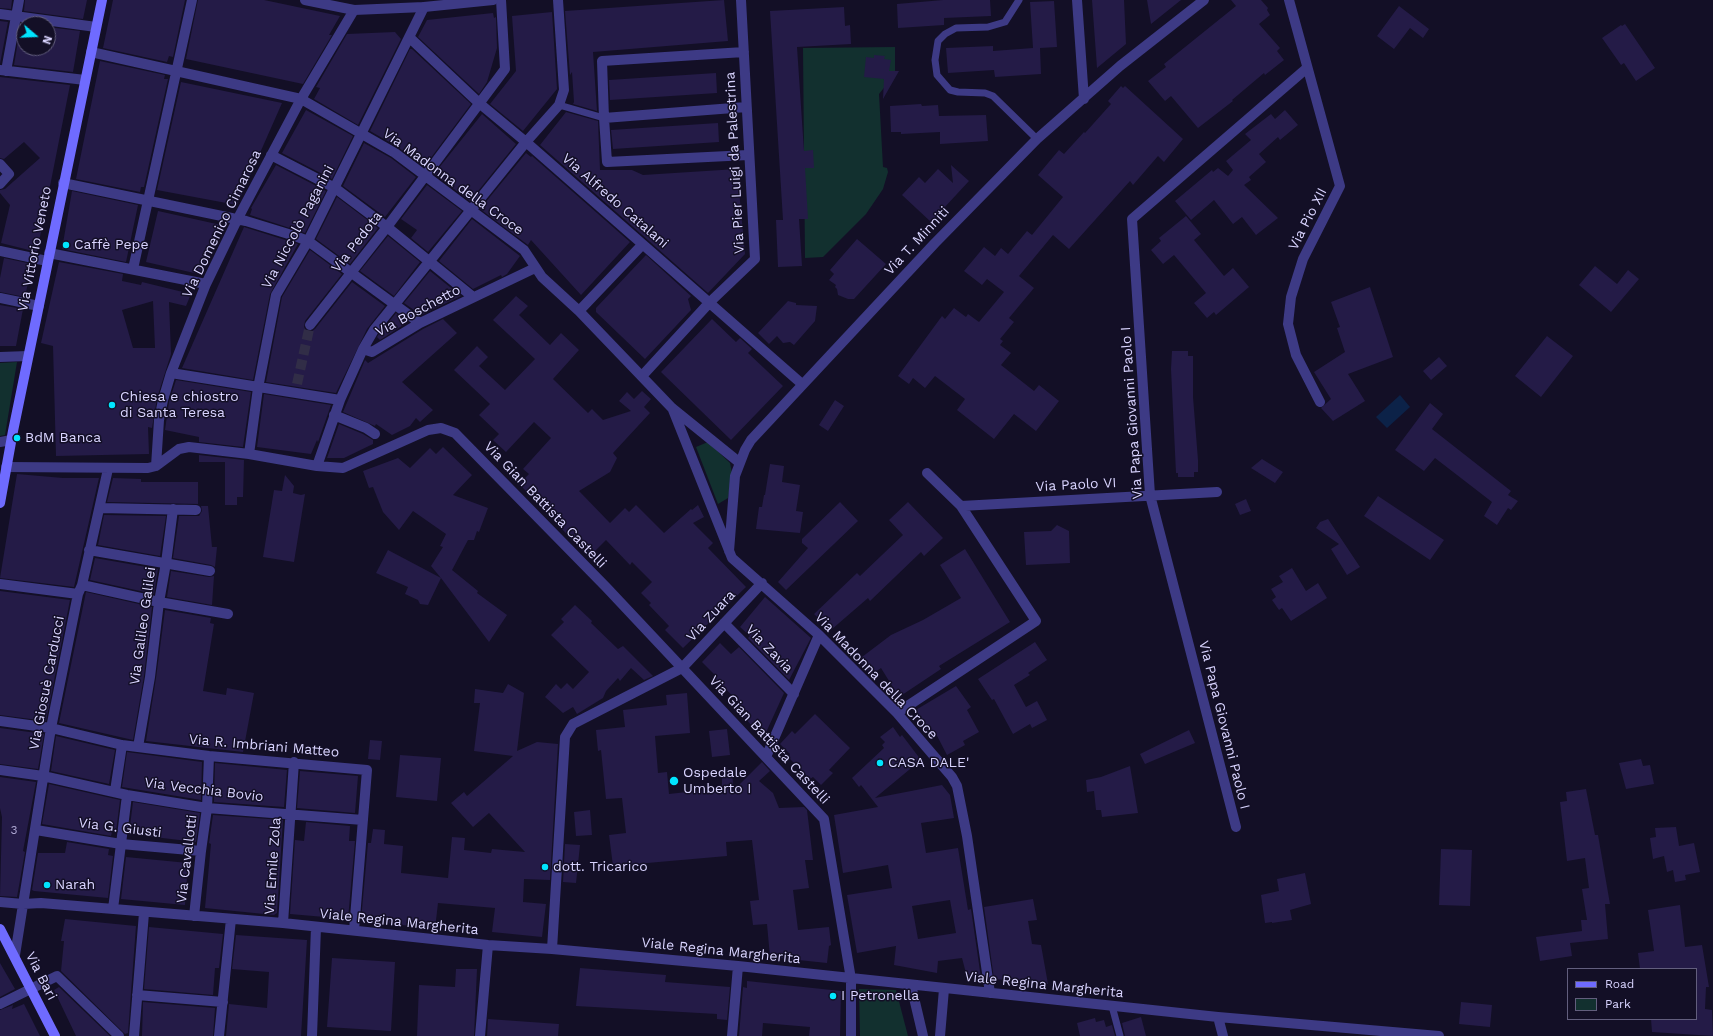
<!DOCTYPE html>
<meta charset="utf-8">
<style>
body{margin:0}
#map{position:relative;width:1713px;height:1036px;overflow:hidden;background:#130f26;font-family:"Work Sans",sans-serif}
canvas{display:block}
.legend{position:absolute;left:1567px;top:968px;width:130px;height:52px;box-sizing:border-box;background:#130f26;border:1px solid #625e7d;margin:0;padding:5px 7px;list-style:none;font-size:12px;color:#d9d4ff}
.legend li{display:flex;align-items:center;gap:8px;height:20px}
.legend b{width:20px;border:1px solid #625e7d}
.north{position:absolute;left:16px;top:16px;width:40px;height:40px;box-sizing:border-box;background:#130f26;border:1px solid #625e7d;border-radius:50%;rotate:109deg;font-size:11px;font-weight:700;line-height:16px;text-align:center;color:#d9d4ff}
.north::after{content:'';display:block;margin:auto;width:14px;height:18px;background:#00e5ff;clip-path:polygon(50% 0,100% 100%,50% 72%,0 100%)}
</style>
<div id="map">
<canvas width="1713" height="1036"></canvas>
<ul class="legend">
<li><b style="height:5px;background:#6f6bff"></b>Road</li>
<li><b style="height:11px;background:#12302f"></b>Park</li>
</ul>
<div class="north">N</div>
</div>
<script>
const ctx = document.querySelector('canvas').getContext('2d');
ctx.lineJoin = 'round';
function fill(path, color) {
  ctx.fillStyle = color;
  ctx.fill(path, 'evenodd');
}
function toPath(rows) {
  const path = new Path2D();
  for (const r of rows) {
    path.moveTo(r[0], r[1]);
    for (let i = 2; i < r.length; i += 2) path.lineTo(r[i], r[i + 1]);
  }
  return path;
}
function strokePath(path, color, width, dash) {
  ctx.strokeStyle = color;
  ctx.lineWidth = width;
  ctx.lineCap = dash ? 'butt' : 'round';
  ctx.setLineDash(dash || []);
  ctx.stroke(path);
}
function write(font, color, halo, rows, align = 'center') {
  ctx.font = font + ' "Work Sans",sans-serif';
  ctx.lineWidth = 3;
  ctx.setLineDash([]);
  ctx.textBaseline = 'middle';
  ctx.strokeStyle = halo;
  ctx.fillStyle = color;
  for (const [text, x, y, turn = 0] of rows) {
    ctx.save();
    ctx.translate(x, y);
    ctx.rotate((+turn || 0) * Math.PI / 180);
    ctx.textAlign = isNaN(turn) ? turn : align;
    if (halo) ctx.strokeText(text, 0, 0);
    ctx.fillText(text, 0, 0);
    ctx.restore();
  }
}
const green = toPath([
 [895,47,895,74,879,94,883,167,887,168,888,172,883,189,866,214,823,257,805,258,803,48],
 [17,362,5,435,0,436,0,363],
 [708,442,730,463,732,473,728,498,718,504,696,447],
 [859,989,896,990,908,1036,860,1036]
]);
const water = toPath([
 [1400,395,1410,407,1387,428,1376,417]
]);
const building = toPath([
 [0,0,12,0,11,9,0,8],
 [25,0,87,0,83,19,24,11],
 [113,0,185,0,173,57,169,56,167,62,103,48],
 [198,0,264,0,340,16,329,35,332,35,303,84,186,59],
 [724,0,728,41,593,52,597,111,573,104,574,102,572,72,570,75,565,11],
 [943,0,990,0,991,16,944,18,944,25,898,28,897,4],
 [1092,0,1124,0,1126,44,1097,68],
 [1147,0,1181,0,1151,24],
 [1231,0,1261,0,1268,8,1267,10,1270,15,1259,24,1280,48,1277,51,1284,60,1265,75,1264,73,1232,100,1233,101,1198,128,1171,96,1165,101,1148,81,1166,67,1164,64,1236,6],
 [1054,1,1057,47,1040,48,1041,74,995,77,994,70,948,73,946,48,993,46,993,51,1033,48,1030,2],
 [1399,6,1429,29,1423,38,1410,28,1394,49,1377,36],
 [844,7,845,26,850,25,851,44,797,47,804,151,813,150,814,168,805,168,808,219,799,219,802,266,778,267,776,220,783,220,770,11],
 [552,12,557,89,523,131,490,104,516,71,512,16],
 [493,13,494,18,496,17,497,48,487,82,479,94,418,37,427,20],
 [0,21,8,22,0,64],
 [21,23,25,24,24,24,24,48,48,48,48,27,80,31,73,72,14,65],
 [1625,24,1655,68,1636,81,1624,63,1621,65,1602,38,1621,25,1622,26],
 [395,32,401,39,358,125,314,99,320,88,316,87,347,34],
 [410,49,412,49,471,104,424,167,398,147,370,131],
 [874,55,885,56,884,59,891,60,889,71,899,71,883,99,884,79,864,77,866,57,874,58],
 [100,61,165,75,164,79,168,79,144,187,141,187,140,192,76,179],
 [716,73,717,93,610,100,609,80],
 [0,77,70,85,37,252,1,243,10,205,0,193,0,190,5,189,40,158,24,142,4,159,0,158],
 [181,82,282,103,237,205,157,190],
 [1121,86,1123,88,1125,86,1183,139,1164,162,1158,156,1133,185,1130,181,1069,249,1053,235,1019,276,1034,288,1009,318,1014,322,1000,339,1003,341,1000,345,1011,353,1001,365,1034,391,1039,385,1059,401,1036,431,1014,414,994,439,957,410,965,399,935,376,925,388,913,378,909,384,898,376,942,316,945,319,954,308,966,317,968,314,979,322,1004,292,987,279,982,285,964,271,984,247,995,256,1001,248,1008,254,1027,231,1032,235,1063,197,1038,175,1059,150,1064,154,1084,132,1085,133,1111,104,1108,101],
 [921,104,922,106,938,105,939,116,986,115,988,141,940,144,940,132,901,134,901,132,891,132,890,106],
 [306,110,353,136,332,179,282,153],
 [1285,110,1298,125,1280,140,1278,137,1259,154,1266,162,1249,177,1251,180,1244,185,1278,218,1256,235,1242,217,1233,224,1214,200,1191,220,1175,201,1212,170,1213,172,1218,168,1228,176,1233,170,1226,161,1251,140,1245,134,1271,114,1275,119],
 [566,112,598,121,600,170,632,170,643,175,737,169,745,254,708,293,540,145],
 [482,114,516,144,470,201,434,174],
 [718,123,719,142,613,149,611,130],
 [364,143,391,158,416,177,385,217,343,186],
 [526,153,531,157,532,156,630,242,581,295,531,240,528,245,480,209],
 [276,165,326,191,305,233,250,215,252,209,251,208],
 [951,165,969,181,931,222,902,195,919,177,925,183,938,169,953,183],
 [427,185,462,211,428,252,411,238,417,230,401,219],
 [72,191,138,205,126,262,62,249],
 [337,197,378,228,350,264,316,239],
 [158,211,221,225,208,252,203,275,146,262],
 [1186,216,1201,234,1194,240,1224,276,1233,268,1249,287,1216,315,1214,312,1207,318,1194,303,1206,293,1174,255,1163,264,1151,250,1161,241,1159,238],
 [472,219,520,256,507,274,502,277,501,275,473,289,439,261],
 [244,227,298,244,270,294,253,380,182,368],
 [388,236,420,262,394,296,360,271],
 [857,239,886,264,854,299,848,299,838,295,837,289,835,287,836,285,829,280,834,274,830,270],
 [310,250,342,274,305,321,304,327,306,330,312,331,315,329,352,282,385,306,367,329,336,393,266,382,282,297],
 [646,255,691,296,688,299,691,310,645,359,596,312,596,308],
 [4,258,32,264,25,297,0,292,0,278],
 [59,262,123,274,122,281,141,285,142,282,191,294,186,306,169,302,171,354,157,398,152,428,148,427,149,454,56,456,53,346,41,343],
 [153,301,155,348,133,348,122,310],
 [1595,266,1617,284,1628,270,1639,279,1611,312,1579,285],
 [430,271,461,296,421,315,404,303],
 [1370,287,1393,357,1348,374,1365,401,1333,421,1321,408,1331,399,1314,372,1345,352,1337,328,1340,327,1331,302],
 [516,296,528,306,519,315,550,345,561,333,579,350,553,379,588,413,592,409,603,420,631,411,619,401,627,392,634,399,642,391,651,399,644,407,650,413,613,453,617,458,610,472,579,491,610,523,625,508,629,512,636,505,664,533,691,509,692,510,698,505,704,517,693,523,713,543,708,548,746,587,683,648,665,630,669,626,649,605,651,603,641,593,652,582,632,562,630,565,606,540,589,557,558,525,560,523,530,491,528,493,519,484,529,474,523,469,551,438,534,422,506,452,493,440,499,434,479,415,490,404,454,370,477,346,488,357,479,366,505,390,535,359,493,320],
 [788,301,796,303,796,305,817,306,815,321,794,345,790,342,783,343,777,336,769,344,758,333],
 [0,305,23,309,16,346,0,346],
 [396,313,408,322,380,340,377,337,379,334],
 [443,319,457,333,402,382,433,410,420,422,416,418,410,426,392,435,376,424,375,426,343,412,365,360,368,363,423,329],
 [712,319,736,342,740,338,752,349,748,353,783,386,731,440,661,372],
 [1547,336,1573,356,1541,397,1515,376],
 [1172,351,1188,351,1188,356,1193,356,1193,397,1198,460,1198,472,1194,472,1194,477,1178,477,1178,473,1176,473,1171,369],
 [1439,357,1447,366,1431,380,1423,371],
 [176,380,251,392,243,447,199,442,199,437,165,430,169,402],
 [264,394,331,405,318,442,317,440,311,454,257,447],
 [835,400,844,406,828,431,819,425],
 [1430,403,1443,414,1432,429,1511,491,1508,495,1518,501,1511,510,1508,508,1497,525,1484,516,1492,502,1435,458,1424,471,1395,450],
 [339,424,363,434,373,440,373,444,344,458,327,458],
 [443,447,472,475,453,495,488,508,479,532,477,531,474,540,468,540,452,570,478,591,477,593,507,615,489,642,441,578,428,605,420,604,418,600,405,594,408,587,376,573,388,550,441,578,431,566,443,547,440,546,446,534,413,511,399,530,383,512,373,487,369,488,363,471,398,458,410,468,430,448,436,454],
 [199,455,244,460,243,497,237,497,237,505,225,505,225,462,199,462],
 [1262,459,1283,472,1275,483,1251,468],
 [770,464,784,466,782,482,800,485,796,511,803,512,800,533,756,529,759,507,762,507,764,495,765,495],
 [17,474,63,478,99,478,74,587,0,578],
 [285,475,294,486,293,493,301,495,305,494,294,562,263,557,274,490,282,491],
 [113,478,141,479,141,482,198,482,198,504,107,502],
 [1378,496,1444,540,1430,560,1364,516],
 [1246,499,1251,511,1240,515,1235,504],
 [840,502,858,521,786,590,778,582,808,548,802,543,802,539],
 [908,502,943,538,924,556,921,552,870,601,868,598,831,630,814,614,857,573,860,576,903,535,889,520],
 [201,506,208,506,212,547,217,547,215,567,211,565,173,558,179,516,199,516,202,511],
 [104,515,166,516,160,556,98,545],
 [1328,519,1360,567,1347,575,1331,549,1339,544,1316,528,1320,522],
 [1057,525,1069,531,1070,563,1026,565,1024,532,1051,531],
 [965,549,1010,622,939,666,941,669,899,697,881,668,871,675,858,660,891,635,923,620,961,598,940,565],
 [95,558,158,569,154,594,90,580],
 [1292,568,1306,591,1318,583,1327,598,1291,621,1282,608,1279,610,1272,600,1276,597,1271,589,1283,582,1279,576],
 [171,571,209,577,214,576,212,605,167,597],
 [0,591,70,600,46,721,0,715],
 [86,592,152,607,144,676,133,740,59,723],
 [765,597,811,638,789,680,748,638,750,636,740,627],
 [575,605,592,621,591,623,618,649,623,646,653,676,644,680,631,668,620,681,618,678,606,691,603,698,577,714,573,707,563,713,545,697,556,684,561,689,567,683,573,689,589,672,551,635,564,622,561,619],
 [165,610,211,618,210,623,214,624,203,691,226,695,227,688,254,693,243,752,146,741,156,678],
 [1035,642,1047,660,1028,673,1030,675,1014,685,1026,707,1037,701,1047,720,1032,728,1030,724,1013,734,994,699,992,700,978,679],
 [720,643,731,654,739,647,784,693,763,739,733,704,737,700,713,677,715,675,702,662],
 [508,684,524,693,517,751,537,742,558,744,550,880,524,879,523,902,546,904,542,937,492,932,495,908,438,903,435,929,361,920,368,843,371,843,373,829,385,830,384,844,403,846,401,873,448,878,452,837,465,838,464,850,491,853,492,849,525,852,489,813,473,827,451,803,464,792,467,796,513,756,474,751,480,703,474,703,475,689,503,693],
 [956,686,971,707,967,710,979,732,963,741,965,745,947,755,934,730,928,734,914,711],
 [687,693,690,733,655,736,658,773,667,772,669,794,722,788,722,769,732,769,733,785,737,787,762,762,770,771,759,781,773,793,779,808,804,807,807,810,813,860,805,860,809,888,793,890,798,930,829,927,831,945,829,946,827,963,770,957,767,924,753,925,750,901,759,900,752,840,726,842,727,856,613,866,609,835,626,833,622,798,606,799,601,750,598,751,596,730,625,727,623,710,667,705,666,695],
 [815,714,850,748,829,770,833,773,821,785,813,777,810,779,788,757,790,754,780,744,792,731,795,734],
 [893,727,900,737,902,735,921,760,875,798,942,785,950,795,954,818,921,823,926,853,958,848,968,910,971,909,981,978,967,977,962,958,938,961,937,973,894,965,896,946,857,953,847,895,892,888,888,865,843,873,834,815,878,807,861,785,859,787,852,778,884,748,882,745,885,742,880,737],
 [950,900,956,933,918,939,912,906],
 [0,728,44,734,38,769,0,764],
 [727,729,730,755,712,757,709,731],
 [1189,730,1195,743,1145,764,1140,754],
 [56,736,115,750,109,784,51,771],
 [370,740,382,741,380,760,368,759],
 [127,752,202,762,201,800,122,787],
 [400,755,441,758,437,801,396,797],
 [1641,759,1643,766,1650,765,1654,784,1626,789,1619,763],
 [215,763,287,770,284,807,214,802],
 [1130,766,1138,813,1102,817,1101,810,1096,810,1094,791,1087,792,1086,780,1101,777],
 [300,771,358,776,355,813,297,808],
 [0,777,36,782,23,851,25,852,17,897,0,896,2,817,0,808],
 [49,784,120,800,116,832,112,832,111,836,42,824],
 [1586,789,1595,835,1598,835,1610,904,1605,904,1608,939,1570,943,1572,956,1540,961,1536,937,1582,931,1581,920,1587,920,1582,889,1589,888,1585,858,1567,861,1560,802,1567,801,1566,792],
 [133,802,200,813,196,842,129,834],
 [590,810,592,835,576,836,574,812],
 [213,815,283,820,277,913,274,915,205,908,211,844,209,843],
 [306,822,350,826,349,841,355,841,348,919,290,914,295,840,304,841],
 [1676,827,1679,846,1694,843,1700,872,1685,875,1686,880,1675,882,1673,870,1667,872,1664,856,1653,859,1650,838,1656,837,1655,828],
 [67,842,109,849,108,855,113,856,108,898,34,891,32,890,38,853,65,853],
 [565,844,580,845,576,883,563,882],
 [1441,849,1472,850,1470,906,1439,905],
 [126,857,188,863,185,905,121,899],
 [1305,873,1311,904,1290,910,1292,920,1272,923,1272,922,1265,923,1261,895,1279,891,1277,879],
 [1033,899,1037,920,1028,921,1032,944,1041,945,1048,984,994,979,984,907],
 [1680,905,1685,947,1702,945,1709,987,1706,987,1705,1009,1712,1010,1713,1036,1652,1032,1651,1019,1696,1019,1696,969,1640,969,1638,953,1654,951,1648,910],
 [65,919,136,926,128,1033,125,1034,61,971,64,941,61,941],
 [149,927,223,934,219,968,215,968,213,995,144,989],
 [236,935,307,940,301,1036,226,1036,229,1004,267,1008,269,972,232,969],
 [332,958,395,962,391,1031,327,1027],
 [0,963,15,989,0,997],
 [580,968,666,975,665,982,730,987,727,1020,717,1019,717,1014,576,1006],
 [456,969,477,969,474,1036,417,1036,419,985,455,987],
 [747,981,841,991,840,1036,809,1036,810,1027,763,1023,762,1036,739,1036,743,987,747,988],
 [59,987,110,1036,76,1036,54,990],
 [143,1002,215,1008,213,1036,142,1036],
 [1461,1002,1492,1005,1490,1027,1459,1024],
 [24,1004,40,1036,0,1036,0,1010,13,1005,12,1009],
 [1141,1017,1146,1036,1125,1036,1122,1023],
 [1095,1018,1096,1022,1104,1020,1106,1027,1112,1025,1115,1036,1080,1036,1077,1023],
 [488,1019,559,1024,558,1036,487,1036]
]);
const minorTunnel = toPath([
 [297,384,310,325]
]);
const service = toPath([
 [1019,0,1005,22,988,27,956,28,945,34,938,41,935,60,937,75,950,90,958,92,985,93,993,96,1037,139],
 [559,105,604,118],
 [1112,1006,1120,1036]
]);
const minor = toPath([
 [1077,0,1084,99],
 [1289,0,1340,186,1303,259,1291,297,1288,324,1296,355,1320,402],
 [0,14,96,27],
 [410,38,479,103,526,142,802,384],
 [91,52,301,99,395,153,524,250,542,277,579,311,672,408,740,463],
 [744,52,602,61,604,118,607,162,748,155],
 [0,70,85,80],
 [6,71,19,0],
 [604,118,746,107],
 [271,155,335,188,387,227,473,297],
 [0,164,9,174,0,184],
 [63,183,246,221,295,236,308,241,420,323],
 [0,251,47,261],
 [49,253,206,284],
 [133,269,192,0],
 [0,298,39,306],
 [579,311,642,245],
 [310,325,387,227,505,69,501,0],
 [363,349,372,352,420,323,535,268],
 [0,357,28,356],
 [171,373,340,400],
 [642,376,710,302,755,259,741,0],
 [673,410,732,558,819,635,897,713,952,777,957,786,967,836,990,993],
 [334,415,366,428,375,434],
 [0,442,11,440],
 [249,454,258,388,276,295,308,241,424,7],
 [156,466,159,420,163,400,171,373,206,284,237,220,301,99,354,10],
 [317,466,340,400,363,349,374,330,526,142,559,105,564,90,558,0],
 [6,467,148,468,156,466,179,449,189,447,249,454,317,466,343,468,428,430,441,428,455,433,606,587,824,819,851,979,851,1036],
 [961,506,1217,492],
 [100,508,196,510],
 [89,550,210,571],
 [729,551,735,476,745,450,751,440,935,243,1037,139,1120,66,1204,0],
 [0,584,78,594],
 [82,585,159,602,228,614],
 [724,623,794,694],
 [897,713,1036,621,961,506,927,473],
 [0,721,51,728,122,745,209,756,367,770,354,930],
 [138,747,150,677,159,602,166,563,173,509],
 [766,757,819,635],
 [0,770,43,776,127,795,207,808,363,820],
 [115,791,122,745],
 [1236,827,1150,495,1132,219,1307,68],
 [36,830,121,844,201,851],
 [0,902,23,904,41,903,283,923,488,945,552,949,738,966,1218,1017,1439,1036],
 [113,909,127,795],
 [194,916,201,851,207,808,209,756],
 [283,923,294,762],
 [552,949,565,737,573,724,682,668,762,583],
 [15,955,51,728,78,594,82,585,108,469],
 [911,985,923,1036],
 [137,995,223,1002],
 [0,1004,57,976,119,1036],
 [1218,1017,1223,1036],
 [134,1036,144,913],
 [219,1036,231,919],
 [312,1036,316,927],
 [480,1036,488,945],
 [732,1036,738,966],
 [940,1036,944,989]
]);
const tertiary = toPath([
 [305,0,354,10,424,7,493,0]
]);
const secondary = toPath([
 [0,503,13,431,102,0],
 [0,929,55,1036]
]);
const markers = [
 [66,245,4,"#00e5ff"],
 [112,405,4,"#00e5ff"],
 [17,438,4,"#00e5ff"],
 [880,763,4,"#00e5ff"],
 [674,781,5,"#00e5ff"],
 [545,867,4,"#00e5ff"],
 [47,885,4,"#00e5ff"],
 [833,996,4,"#00e5ff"]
];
const numberNames = [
 ["3",14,830]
];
const streetNames = [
 ["Via Pier Luigi da Palestrina",735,163,-93],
 ["Via Madonna della Croce",453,182,36],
 ["Via Alfredo Catalani",615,201,41],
 ["Via Pio XII",1308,219,-63],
 ["Via Domenico Cimarosa",222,224,-64],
 ["Via Niccolò Paganini",298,227,-62],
 ["Via T. Minniti",917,241,-47],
 ["Via Pedota",357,242,-52],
 ["Via Vittorio Veneto",35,249,-79],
 ["Via Boschetto",418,311,-28],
 ["Via Papa Giovanni Paolo I",1132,413,-94],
 ["Via Paolo VI",1076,485,-3],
 ["Via Gian Battista Castelli",545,505,46],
 ["Via Zuara",711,616,-47],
 ["Via Galileo Galilei",143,626,-82],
 ["Via Zavia",769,649,46],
 ["Via Madonna della Croce",876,676,46],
 ["Via Giosuè Carducci",47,683,-79],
 ["Via Papa Giovanni Paolo I",1224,725,76],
 ["Via Gian Battista Castelli",769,740,47],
 ["Via R. Imbriani Matteo",264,746,5],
 ["Via Vecchia Bovio",204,790,7],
 ["Via G. Giusti",120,828,7],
 ["Via Cavallotti",187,859,-83],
 ["Via Emile Zola",273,866,-86],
 ["Viale Regina Margherita",399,922,6],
 ["Viale Regina Margherita",721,951,6],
 ["Via Bari",41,976,63],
 ["Viale Regina Margherita",1044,985,6]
];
const poiNames = [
 ["Caffè Pepe",74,245],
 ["Chiesa e chiostro",120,397],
 ["di Santa Teresa",120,413],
 ["BdM Banca",25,438],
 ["CASA DALE'",888,763],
 ["Ospedale",683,773],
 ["Umberto I",683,789],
 ["dott. Tricarico",553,867],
 ["Narah",55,885],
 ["I Petronella",841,996]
];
fill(green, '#12302f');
fill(water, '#0c2248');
fill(building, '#241b47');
strokePath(minorTunnel, '#312d47', 10, [10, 5]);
strokePath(service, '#3d3a85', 7);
strokePath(minor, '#3d3a85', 10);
strokePath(tertiary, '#3d3a85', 10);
strokePath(secondary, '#6f6bff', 10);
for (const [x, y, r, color] of markers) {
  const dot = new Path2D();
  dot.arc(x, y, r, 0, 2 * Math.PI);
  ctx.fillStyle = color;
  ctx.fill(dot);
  strokePath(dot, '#130f26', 1.5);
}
write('12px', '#aca6d1', null, numberNames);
write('14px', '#d9d4ff', '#130f26', streetNames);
write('14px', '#d9d4ff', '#130f26', poiNames, 'left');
</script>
